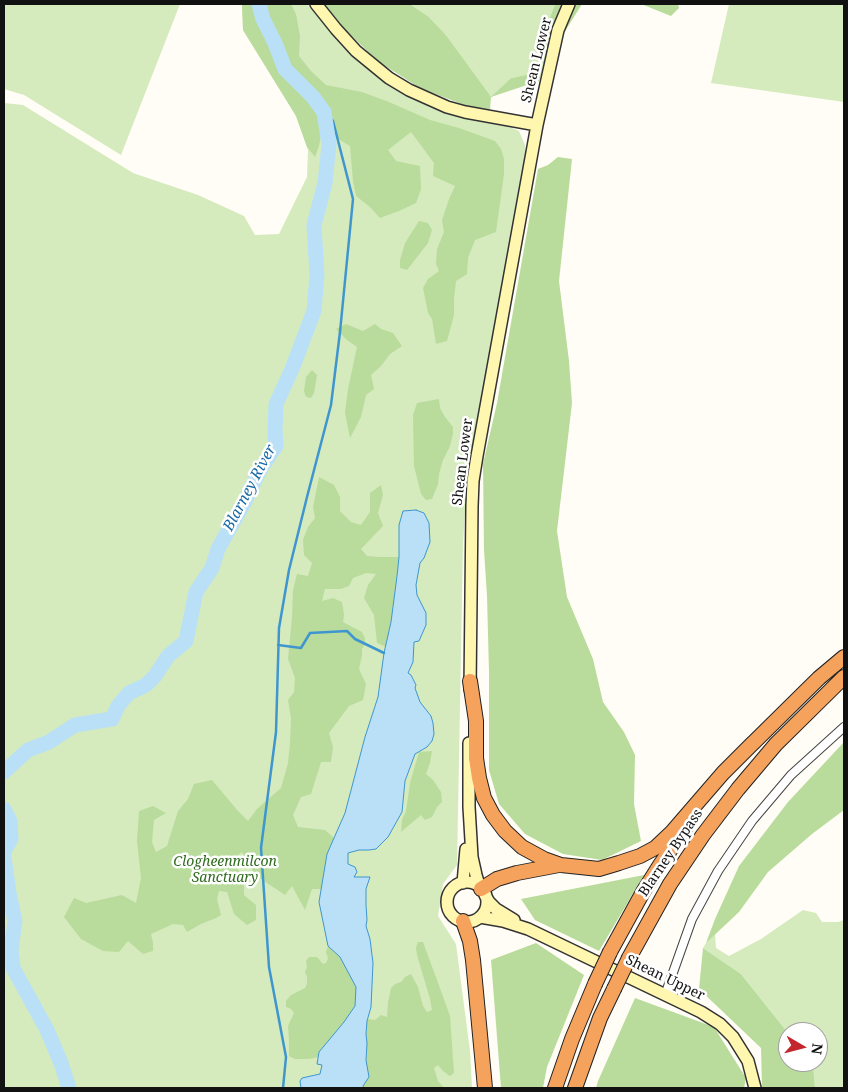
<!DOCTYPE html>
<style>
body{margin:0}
#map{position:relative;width:848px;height:1092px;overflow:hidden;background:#fffdf5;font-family:"Noto Serif",serif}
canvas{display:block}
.frame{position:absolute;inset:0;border:5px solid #111;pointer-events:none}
.north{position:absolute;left:778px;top:1022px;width:50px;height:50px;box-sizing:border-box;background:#fff;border:1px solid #a0a0a0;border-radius:50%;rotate:98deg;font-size:14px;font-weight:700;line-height:20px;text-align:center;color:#111}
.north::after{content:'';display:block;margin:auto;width:18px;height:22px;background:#c4262e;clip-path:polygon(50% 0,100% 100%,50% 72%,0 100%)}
</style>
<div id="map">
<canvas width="848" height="1092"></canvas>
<div class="frame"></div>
<div class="north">N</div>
</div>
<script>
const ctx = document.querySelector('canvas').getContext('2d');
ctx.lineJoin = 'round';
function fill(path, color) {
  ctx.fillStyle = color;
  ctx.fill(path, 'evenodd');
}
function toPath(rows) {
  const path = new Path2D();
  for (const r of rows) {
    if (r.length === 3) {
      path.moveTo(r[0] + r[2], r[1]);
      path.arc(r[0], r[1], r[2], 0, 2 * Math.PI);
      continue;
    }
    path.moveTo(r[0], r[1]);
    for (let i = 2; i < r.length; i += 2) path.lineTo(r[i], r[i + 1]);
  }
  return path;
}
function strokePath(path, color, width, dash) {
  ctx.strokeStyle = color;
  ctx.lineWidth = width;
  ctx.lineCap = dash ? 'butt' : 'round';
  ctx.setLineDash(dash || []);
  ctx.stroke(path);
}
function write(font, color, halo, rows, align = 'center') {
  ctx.font = font + ' "Noto Serif",serif';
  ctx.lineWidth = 5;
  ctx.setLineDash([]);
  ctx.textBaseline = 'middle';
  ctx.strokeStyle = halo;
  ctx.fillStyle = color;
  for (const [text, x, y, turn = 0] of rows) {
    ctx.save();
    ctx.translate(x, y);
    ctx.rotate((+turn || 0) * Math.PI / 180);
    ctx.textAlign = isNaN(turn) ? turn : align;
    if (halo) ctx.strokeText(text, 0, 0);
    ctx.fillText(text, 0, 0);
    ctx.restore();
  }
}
const green = toPath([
 [4,4,180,4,121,155,24,95,4,89],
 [242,4,307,4,343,47,383,81,430,107,466,118,503,124,519,131,525,145,526,160,467,476,463,544,457,865,443,884,438,916,456,944,470,1051,472,1088,4,1088,4,103,23,105,133,173,198,195,244,216,255,235,279,234,307,177,308,150,296,116,243,30],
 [410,4,555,4,545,30,542,54,535,73,511,78,491,98,446,35,429,17],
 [729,4,844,4,844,102,711,83],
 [803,910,816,913,822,922,838,922,844,920,844,1088,815,1088,813,1064,811,1062,818,1062,818,1032,788,1032,788,1033,741,974,703,948,706,943,715,934,716,948,729,956,761,939]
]);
const forest = toPath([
 [242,4,291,4,296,14,300,36,299,56,311,71,326,85,362,92,389,102,430,120,459,128,495,141,501,149,504,159,504,174,496,232,475,240,468,258,467,274,456,281,454,299,454,315,447,341,436,344,432,319,428,313,423,288,428,279,439,271,436,264,437,249,444,232,442,220,449,199,455,186,433,176,434,163,411,132,388,150,396,161,420,166,421,189,416,203,399,211,380,218,370,207,356,196,353,181,350,146,322,129,319,146,315,157,307,147,296,116,243,30],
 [325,4,410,4,429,17,446,35,491,97,511,78,535,73,542,54,545,30,555,4,564,4,555,23,550,39,539,81,491,97,490,109,472,108,420,88,379,62,342,27],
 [575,4,582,4,559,41,563,25],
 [641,4,678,4,679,8,671,16],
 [558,157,572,159,559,281,569,361,572,403,557,531,567,597,593,659,603,702,624,732,635,755,634,804,641,841,602,860,563,854,525,834,499,804,489,770,489,672,487,596,484,550,483,464,497,403,538,169,548,165],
 [419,221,428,223,432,230,428,243,407,270,400,268,400,260,405,243],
 [346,324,363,331,375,324,381,329,393,333,402,346,390,354,381,366,371,375,374,389,366,395,361,417,350,438,345,413,348,389,357,347,347,340,336,329],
 [312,370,317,375,314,393,311,398,306,397,304,391,306,377],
 [439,399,440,408,445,417,453,427,453,434,450,446,443,460,439,474,438,484,432,499,426,500,421,494,414,466,413,415,417,403],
 [319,477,334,485,340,497,340,511,351,522,361,525,370,512,370,493,381,485,383,495,378,513,383,526,361,549,367,556,379,557,399,557,391,622,386,647,377,643,374,615,364,598,368,585,376,574,366,573,353,578,349,586,341,589,325,589,322,601,333,598,342,602,344,615,343,622,362,632,365,638,365,644,362,649,362,655,359,669,366,684,363,700,349,706,329,733,333,747,331,762,321,762,311,794,301,797,293,815,298,827,325,830,334,838,327,854,321,889,312,889,305,910,292,886,285,895,255,875,242,852,236,857,238,869,244,883,244,895,256,905,256,920,247,925,234,914,227,892,219,891,217,899,221,915,216,918,201,924,187,932,183,925,173,924,151,934,153,943,153,951,143,954,128,941,119,952,103,951,81,939,64,917,74,898,86,903,122,895,136,903,141,878,137,841,139,811,153,806,166,813,154,820,152,842,156,852,167,846,178,811,188,799,194,784,212,780,238,811,248,821,257,809,281,788,288,763,290,743,291,718,288,700,294,692,295,678,288,659,292,617,293,590,297,574,308,576,312,563,304,555,303,540,308,527,315,518,313,507],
 [844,742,844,810,812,834,768,872,739,912,706,943,715,919,739,866,788,802],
 [432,751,430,763,426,774,433,780,441,792,442,802,437,807,432,817,425,820,421,815,401,832,402,820,406,811,410,783,419,752],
 [644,875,599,951,535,920,521,899],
 [418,942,423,942,441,991,450,1016,454,1073,450,1076,443,1071,438,1065,434,1068,438,1081,444,1088,364,1088,363,1086,365,1081,367,1043,366,1034,367,1019,375,1020,381,1015,387,1017,388,1002,391,988,395,984,401,982,405,977,411,974,418,987,423,1006,427,1012,432,1010,430,999,417,955,416,948],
 [536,943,584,975,547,1067,543,1088,501,1088,491,960],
 [328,946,340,957,356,987,355,1006,344,1022,319,1052,318,1057,309,1059,295,1059,289,1056,289,1040,288,1026,294,1013,291,1009,286,1007,286,1001,291,995,305,988,307,984,307,977,305,972,307,967,306,961,309,957,317,957,323,964,326,963,328,958,326,952],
 [703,948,741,974,788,1033,788,1062,811,1062,813,1064,815,1088,762,1088,761,1048,699,989],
 [635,998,714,1027,746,1078,744,1088,596,1088,598,1081]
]);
const water = toPath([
 [416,510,424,513,429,523,430,542,424,558,420,563,416,585,417,595,426,613,426,625,419,641,414,642,413,662,408,673,411,675,416,685,415,688,420,702,431,716,433,723,434,734,432,741,427,747,415,754,405,781,402,812,388,837,376,849,369,850,359,850,348,853,348,864,355,867,357,872,354,877,370,877,366,889,366,905,367,920,366,926,370,939,373,963,371,1007,367,1021,366,1034,367,1043,366,1060,369,1077,363,1086,364,1088,301,1088,300,1081,302,1078,320,1074,322,1065,317,1064,319,1052,344,1022,355,1006,356,987,340,957,328,946,319,902,327,854,345,813,365,737,378,697,384,653,391,622,397,576,399,557,399,525,403,511,416,510]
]);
const stream = toPath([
 [278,645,301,648,310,633,347,631,355,639,384,653],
 [283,1088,286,1057,269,967,261,848,276,732,279,628,289,570,307,497,331,405,340,332,353,199,333,121,324,112]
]);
const river = toPath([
 [4,772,28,750,49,742,75,725,112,719,118,706,129,693,146,685,155,676,168,656,186,641,196,592,212,568,218,549,244,503,261,468,276,446,275,431,276,404,292,369,314,311,317,275,314,225,325,183,329,144,324,112,313,97,285,69,275,43,263,19,259,4],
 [4,809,10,821,11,839,4,851],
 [4,857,9,893,15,921,11,950,13,968,47,1030,61,1063,69,1088]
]);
const street = toPath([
 [665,995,692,919,718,871,752,821,791,775,844,727]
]);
const secondary = toPath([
 [316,4,336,29,356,51,389,78,409,90,447,107,465,112,537,125],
 [470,689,472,506,473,481,477,456,537,125,558,30,569,4],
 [469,743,469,807,472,857,476,875,480,888],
 [467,902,20],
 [463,883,466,849],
 [485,895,489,902,496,909,514,920],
 [480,917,503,921,528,929,701,1012,720,1024,733,1037,748,1061,755,1088]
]);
const highway = toPath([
 [470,681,476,721,476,758,479,778,484,798,493,815,505,831,522,847,544,859,561,865,599,869,619,863,640,856,655,848,672,832,723,773,753,743],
 [747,749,819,678,844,657],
 [481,889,497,879,517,873,559,865],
 [463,921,470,941,473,960,485,1088],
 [610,952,643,892,660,865,686,827],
 [629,958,670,884,703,835,738,789,776,744,844,677],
 [555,1088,572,1039,595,984],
 [575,1088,600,1018,614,989]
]);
const highwayBridge = toPath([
 [595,984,610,952],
 [614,989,629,958]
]);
const streetNames = [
 ["Shean Lower",537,60,-76],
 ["Shean Lower",463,462,-83],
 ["Blarney Bypass",671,853,-56],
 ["Shean Upper",665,978,26]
];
const parkNames = [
 ["Clogheenmilcon",225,862],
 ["Sanctuary",225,878]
];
const waterNames = [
 ["Blarney River",250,488,-62]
];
fill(green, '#d5ebbd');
fill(forest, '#b9dc9c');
fill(water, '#b9e0f7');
strokePath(water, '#3f96cf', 1);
strokePath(stream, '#3f96cf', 2.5);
strokePath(river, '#b9e0f7', 15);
strokePath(street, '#444', 10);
strokePath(secondary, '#333', 14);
strokePath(highway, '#222', 16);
strokePath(street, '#fff', 8);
strokePath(secondary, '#fff6b0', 11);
strokePath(highway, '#f5a25d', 14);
strokePath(highwayBridge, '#222', 16, []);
strokePath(highwayBridge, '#f5a25d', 14);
write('14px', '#111', '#fff', streetNames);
write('italic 14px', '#2f6b1f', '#fff', parkNames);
write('italic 15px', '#1768a6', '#fff', waterNames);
</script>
